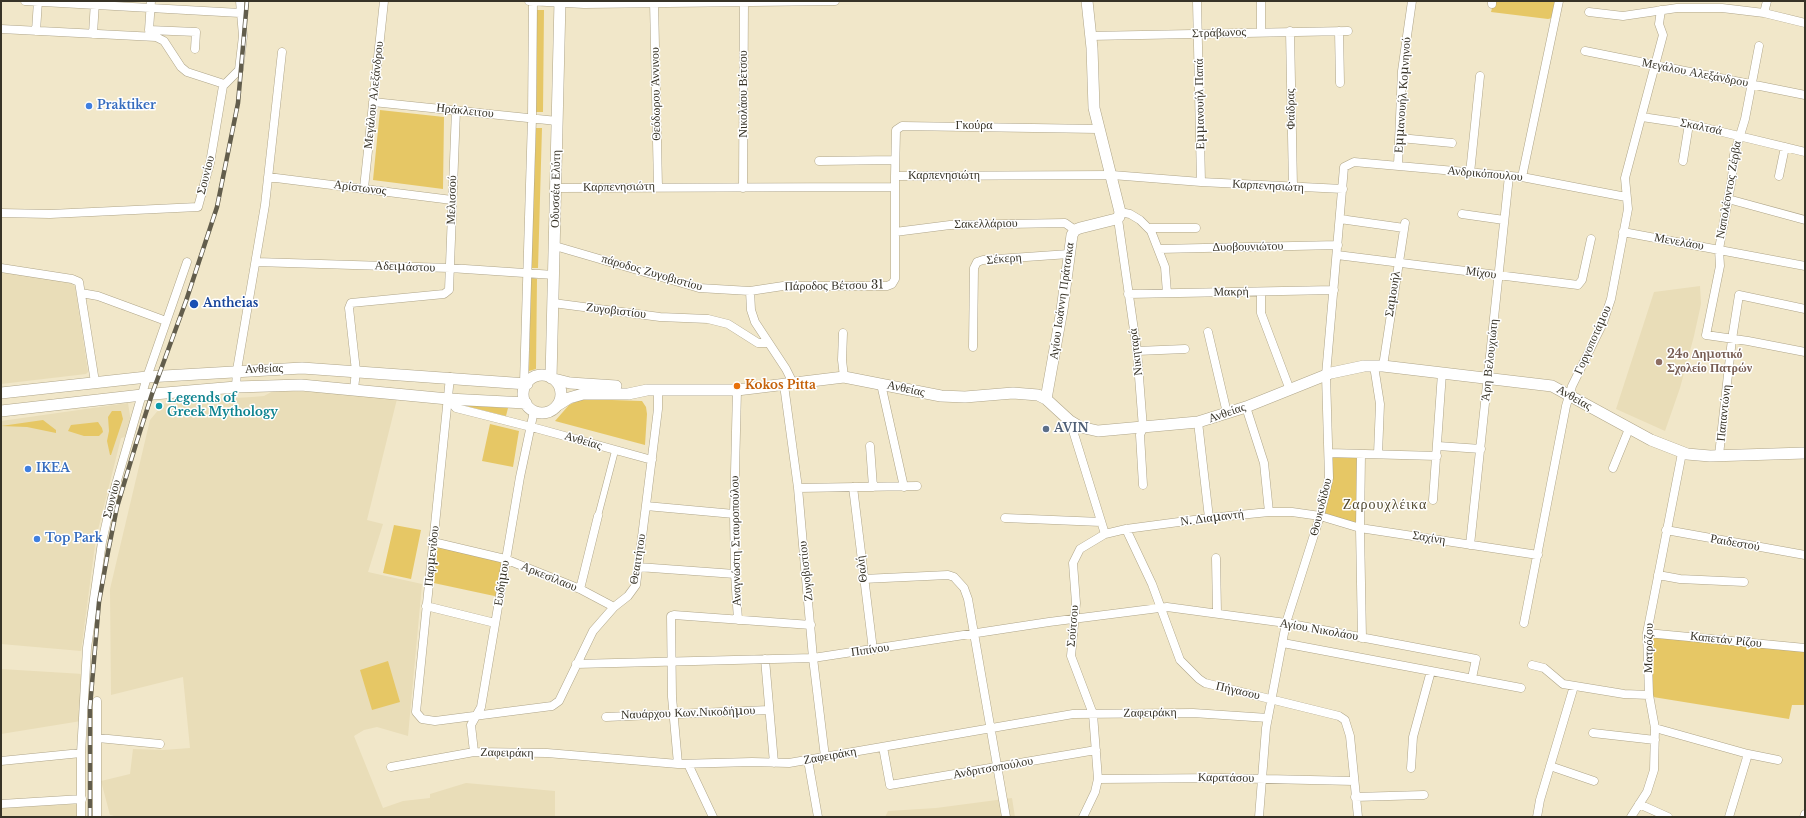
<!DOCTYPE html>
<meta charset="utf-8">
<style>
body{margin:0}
#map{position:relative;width:1806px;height:818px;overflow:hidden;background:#f1e7c9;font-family:"Libre Baskerville",serif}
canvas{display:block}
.frame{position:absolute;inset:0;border:2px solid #373327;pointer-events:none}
</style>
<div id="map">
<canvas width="1806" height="818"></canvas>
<div class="frame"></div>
</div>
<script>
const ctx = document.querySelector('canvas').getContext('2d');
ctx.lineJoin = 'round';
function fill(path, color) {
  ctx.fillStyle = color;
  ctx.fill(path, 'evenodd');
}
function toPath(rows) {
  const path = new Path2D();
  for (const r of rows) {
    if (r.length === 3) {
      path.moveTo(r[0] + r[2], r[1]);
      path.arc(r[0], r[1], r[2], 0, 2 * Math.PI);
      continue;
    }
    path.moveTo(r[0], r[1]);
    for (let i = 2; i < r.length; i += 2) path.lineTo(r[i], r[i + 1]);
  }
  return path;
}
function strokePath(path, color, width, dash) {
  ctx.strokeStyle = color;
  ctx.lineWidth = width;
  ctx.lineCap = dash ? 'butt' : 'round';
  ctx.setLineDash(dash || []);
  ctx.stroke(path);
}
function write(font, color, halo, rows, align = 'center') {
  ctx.font = font + ' "Libre Baskerville",serif';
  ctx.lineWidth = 3;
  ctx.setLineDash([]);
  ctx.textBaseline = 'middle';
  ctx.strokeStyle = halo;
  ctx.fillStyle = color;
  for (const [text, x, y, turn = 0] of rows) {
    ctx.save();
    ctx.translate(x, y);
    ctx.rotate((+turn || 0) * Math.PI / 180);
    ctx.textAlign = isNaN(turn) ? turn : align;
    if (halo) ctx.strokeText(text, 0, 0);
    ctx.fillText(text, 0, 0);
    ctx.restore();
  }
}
const built = toPath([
 [1,272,68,282,75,286,88,372,86,374,1,384],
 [1700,286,1701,304,1694,336,1680,388,1665,431,1616,409,1654,292],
 [273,391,319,392,397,399,367,520,383,524,368,572,422,584,408,736,377,727,364,730,354,736,383,808,403,801,430,798,430,794,466,783,555,791,555,817,118,817,110,815,101,781,130,774,133,749,163,750,190,748,183,677,111,695,110,589,150,420,160,408,167,402,252,397,264,396],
 [128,403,131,422,125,437,121,438,96,538,81,651,1,644,1,421],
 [1,669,83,674,81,721,1,734],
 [1012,798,1015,817,885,817,888,811,936,808],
 [79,804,78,817,1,817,1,808]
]);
const green = toPath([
 [1494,1,1556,1,1552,18,1548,19,1491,12],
 [537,10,544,10,543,112,536,112],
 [380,110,444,117,443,189,373,180],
 [536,128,542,128,538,268,531,268],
 [531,278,537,279,536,369,529,371],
 [582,399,642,401,646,407,647,414,645,445,555,421,569,405],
 [462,405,508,408,506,416],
 [112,411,121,411,123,419,111,455,110,455,107,441,109,431,108,417],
 [43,420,56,430,56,433,27,427,1,426],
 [98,422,102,428,103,432,99,436,84,436,68,431,71,425],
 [490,424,519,431,513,467,482,461],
 [1329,453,1361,454,1360,528,1320,516],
 [394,525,421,530,411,579,383,573],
 [433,542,505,559,499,597,429,582],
 [1655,637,1805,652,1805,705,1792,705,1789,719,1653,697,1651,639],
 [388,661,400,702,372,710,360,670]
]);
const pedestrian = toPath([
 [598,516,615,451]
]);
const minor = toPath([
 [25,1,240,13],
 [151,1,149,30,152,33],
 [529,1,584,4,835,1],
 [654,1,658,187],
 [1197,1,1201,182],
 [1492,4,1492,1],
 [1589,12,1623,16,1677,8,1722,8,1764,13,1805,23],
 [1764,13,1767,1],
 [1,29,156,37,164,41,181,67,187,72,224,84],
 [149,30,196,32,195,49],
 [36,31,38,1],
 [1290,31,1293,187],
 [1339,31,1340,83],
 [1261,32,1261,1],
 [93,34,95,1],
 [1090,36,1348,31],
 [1759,46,1745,119,1734,155,1732,178,1719,249,1720,266,1706,335,1748,341,1805,352],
 [1585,51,1805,95],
 [373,102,557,121],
 [1642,117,1689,124,1805,152],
 [1400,138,1452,143],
 [819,161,895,160],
 [1683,161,1689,124],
 [1398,165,1402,71,1412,1],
 [1470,173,1480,76],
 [895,176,896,130,902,126,1098,129],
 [1779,176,1785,147],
 [268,177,452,200],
 [1522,177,1559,1],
 [364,188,384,1],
 [556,188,895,187,895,176,1112,175,1201,182,1343,189],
 [743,188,744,1],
 [1728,199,1805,220],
 [1120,212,1130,214,1140,220,1151,231,1165,267,1167,293],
 [1,213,50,214,198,207,210,163,223,86,239,70,243,36,240,1],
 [1462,214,1504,220],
 [1118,219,1137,351,1143,428,1140,435,1143,485],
 [1340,219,1404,228],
 [1149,228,1196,228],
 [895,232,950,225,1065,223,1075,230],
 [1623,232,1805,266],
 [555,246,699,288,750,291,783,286,887,286,892,284,895,279,895,187],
 [1159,249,1338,245],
 [1337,255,1578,285,1582,280,1591,239],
 [256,262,450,268,554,275],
 [1,268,72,279,79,282,95,382],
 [750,291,751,310,755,322,786,369,793,383],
 [1261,292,1261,313,1290,390],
 [81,293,98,296,166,321],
 [1128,294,1334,290],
 [553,303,660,317,708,319,728,324,758,343,768,343],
 [1208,332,1227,413],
 [843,333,842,360,844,377],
 [973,347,974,268,977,262,983,260,1069,254],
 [1137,351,1185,349],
 [1374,366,1380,404,1378,454],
 [1383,366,1405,223],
 [450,377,416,712,422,719,435,721,552,706,559,701,593,631,614,607,628,596,636,585,658,409,658,390],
 [524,383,532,118,533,1],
 [881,384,904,487],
 [784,385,798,488,813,658,825,757],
 [236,387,237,370,265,205,282,52],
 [354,389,356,371,349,308,351,303,444,294,449,290,456,110],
 [737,390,734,514,735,574,738,620],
 [448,399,456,408,539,429,652,460],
 [1246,407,1264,463,1269,512],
 [1070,421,1105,534],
 [1198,422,1209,518],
 [870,446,873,487],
 [1438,446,1481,449],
 [1329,453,1437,456],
 [1361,454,1360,528,1362,638],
 [1719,455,1732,339,1739,295,1805,309],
 [1613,468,1629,429],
 [853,487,873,650],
 [798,488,917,486],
 [1433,500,1442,373],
 [646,506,734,514],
 [1005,518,1101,522],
 [1126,529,1152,584,1180,660,1199,679,1205,683,1339,716,1345,720,1350,736,1358,817],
 [1666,530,1805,555],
 [433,542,505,559,580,589,614,607],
 [1470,545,1509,176],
 [1216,558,1217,613],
 [638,567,735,574],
 [1658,575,1680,579,1744,582],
 [863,579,948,575,954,577,964,588,968,599,1006,817],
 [580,589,598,516],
 [426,606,495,623],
 [1524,623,1566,406,1572,386,1603,323,1611,299,1628,209,1625,178,1663,35,1659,24,1661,10],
 [1647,633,1805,648],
 [1283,643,1521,688],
 [765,659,774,763],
 [576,664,813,658,1049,622,1167,607,1286,623,1476,659,1472,678],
 [1532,665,1544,668,1563,684,1624,694,1649,695],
 [606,717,769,710],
 [1655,728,1748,754,1778,760],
 [1593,733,1655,740],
 [98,738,160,744],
 [883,747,890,785,1096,750],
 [474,752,471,725,481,707,520,477,534,411],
 [808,760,818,817],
 [1,761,81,753],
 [678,764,672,697,671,616,674,615,811,625],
 [688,764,713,817],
 [1550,766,1594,781],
 [391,767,474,752,547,753,678,764,752,762,789,763,1073,714,1193,713,1268,718],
 [1411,768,1413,737,1431,671],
 [1098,779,1222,778,1354,781],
 [1355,797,1424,795],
 [1,804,82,799],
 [1639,804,1668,817],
 [81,817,81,753,87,648,102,542,112,498,147,377,187,262],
 [97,817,97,701],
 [1083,817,1095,792,1098,779,1093,714,1071,656,1076,603,1073,563,1080,549,1105,534,1126,529,1209,518,1269,512,1292,512,1320,516,1360,528,1538,555],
 [1259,817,1266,728,1286,623,1320,516,1329,478,1326,375,1344,167,1354,162,1522,177,1626,197],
 [1537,817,1540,800,1574,686],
 [1631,817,1647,792,1654,770,1655,728,1649,695,1647,633,1682,453],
 [1729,817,1748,754],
 [1804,817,1805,814]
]);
const secondary = toPath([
 [542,394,19],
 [551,378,560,1],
 [554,379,570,383,616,386],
 [1,393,147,377,302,368,527,384],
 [1046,399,1062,310,1072,235,1075,230,1080,228,1116,219,1119,217,1120,212,1094,108,1092,48,1087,1],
 [558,405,569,398,583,394,628,394,647,390,737,390,844,377,941,396,965,397,1013,393,1038,395,1046,399,1070,421,1080,427,1098,431,1198,422,1246,407,1331,373,1364,366,1383,366,1552,386,1651,440,1687,454,1710,456,1805,453],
 [1,411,142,395,236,387,301,385,448,399,526,403]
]);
const rail = toPath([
 [90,817,90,707,99,602,108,552,117,507,136,444,152,394,186,301,217,207,238,103,247,1]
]);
const markers = [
 [89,106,4,"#3f7fe0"],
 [194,304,5,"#1a4fb4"],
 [1659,362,4,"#8d6e63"],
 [737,386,4,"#e8710a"],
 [159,406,4,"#0f9aa8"],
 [1046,429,4,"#5c6f8a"],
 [28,469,4,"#3f7fe0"],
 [37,539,4,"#3f7fe0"]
];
const streetNames = [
 ["Στράβωνος",1219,33,-2],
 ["Μεγάλου Αλεξάνδρου",1695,73,11],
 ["Θεόδωρου Άννινου",656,94,-91],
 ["Νικολάου Βέτσου",744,94,-90],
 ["Μεγάλου Αλεξάνδρου",374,95,-84],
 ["Εμμανουήλ Κομνηνού",1403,95,-86],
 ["Εμμανουήλ Παπά",1200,104,-91],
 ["Φαίδρας",1291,109,-91],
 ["Ηράκλειτου",465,111,6],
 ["Γκούρα",974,126],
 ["Σκαλτσά",1701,127,12],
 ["Ανδρικόπουλου",1485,174,5],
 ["Σουνίου",206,175,-76],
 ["Καρπενησιώτη",944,176],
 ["Καρπενησιώτη",1268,186,3],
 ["Καρπενησιώτη",619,187,-1],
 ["Αρίστωνος",360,188,7],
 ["Οδυσσέα Ελύτη",556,189,-89],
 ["Ναπολέοντος Ζέρβα",1729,190,-80],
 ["Μελισσού",452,200,-88],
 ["Σακελλάριου",986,224,-1],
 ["Μενελάου",1679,242,10],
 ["Δυοβουνιώτου",1248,247,-1],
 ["Σέκερη",1004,259,-5],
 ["Αδειμάστου",405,267,2],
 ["πάροδος Ζυγοβιστίου",652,273,16],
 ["Μίχου",1481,273,8],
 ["Πάροδος Βέτσου 31",834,286,-1],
 ["Μακρή",1231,292,-1],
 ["Σαμουήλ",1393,294,-81],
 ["Αγίου Ιωάννη Πράτσικα",1062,301,-82],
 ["Ζυγοβιστίου",616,311,7],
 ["Γοργοποτάμου",1593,340,-66],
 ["Νικηταρά",1136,352,-97],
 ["Άρη Βελουχιώτη",1490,360,-84],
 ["Ανθείας",264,369,-2],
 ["Ανθείας",906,389,12],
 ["Ανθείας",1574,398,29],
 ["Ανθείας",1227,413,-19],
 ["Παπαντώνη",1724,413,-84],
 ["Ανθείας",583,441,16],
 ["Σουνίου",112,499,-76],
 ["Θουκυδίδου",1321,507,-76],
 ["Ν. Διαμαντή",1212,518,-7],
 ["Σαχίνη",1429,538,9],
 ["Αναγνώστη Σταυροπούλου",736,541,-91],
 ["Ραιδεστού",1735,543,10],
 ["Παρμενίδου",432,556,-84],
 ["Θεαιτήτου",638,559,-81],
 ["Θαλή",862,569,-97],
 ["Ζυγοβιστίου",806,571,-96],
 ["Αρκεσίλαου",549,577,22],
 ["Ευδήμου",502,583,-81],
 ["Σούτσου",1073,626,-85],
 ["Αγίου Νικολάου",1319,630,10],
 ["Καπετάν Ρίζου",1726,640,6],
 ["Ματρόζου",1649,648,-89],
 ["Πιπίνου",870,650,-8],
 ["Πήγασου",1238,691,13],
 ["Ναυάρχου Κων.Νικοδήμου",688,713,-2],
 ["Ζαφειράκη",1150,713,-1],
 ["Ζαφειράκη",507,753,1],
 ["Ζαφειράκη",830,756,-10],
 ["Ανδριτσοπούλου",993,768,-10],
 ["Καρατάσου",1226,778,1]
];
const shopNames = [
 ["Praktiker",97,106],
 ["IKEA",36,469],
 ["Top Park",45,539]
];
const transitNames = [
 ["Antheias",203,304]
];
const educationNames = [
 ["24ο Δημοτικό",1667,355],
 ["Σχολείο Πατρών",1667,369]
];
const foodNames = [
 ["Kokos Pitta",745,386]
];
const cultureNames = [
 ["Legends of",167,399],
 ["Greek Mythology",167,413]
];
const serviceNames = [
 ["AVIN",1054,429]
];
const quarterNames = [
 ["Ζαρουχλέικα",1385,505]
];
fill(built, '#e9ddb8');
fill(green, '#e6c765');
strokePath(pedestrian, '#afa589', 7);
strokePath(minor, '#afa589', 9);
strokePath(secondary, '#afa589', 12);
strokePath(pedestrian, '#fff', 6);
strokePath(minor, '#fff', 8);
strokePath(secondary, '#fff', 11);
strokePath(rail, '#625d4c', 4.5);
strokePath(rail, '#fff', 3, [9]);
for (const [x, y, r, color] of markers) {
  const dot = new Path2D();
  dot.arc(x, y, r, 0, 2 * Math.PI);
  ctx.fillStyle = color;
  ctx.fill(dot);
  strokePath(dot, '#fff', 1.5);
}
write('12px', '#373327', '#fff', streetNames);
write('bold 12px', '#366cbe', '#fff', shopNames, 'left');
write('bold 12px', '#164399', '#fff', transitNames, 'left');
write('bold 12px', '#785e54', '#fff', educationNames, 'left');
write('bold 12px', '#c56008', '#fff', foodNames, 'left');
write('bold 12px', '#0d838f', '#fff', cultureNames, 'left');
write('bold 12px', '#4e5e75', '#fff', serviceNames, 'left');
ctx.letterSpacing = '1px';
write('14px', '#50472e', '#fff', quarterNames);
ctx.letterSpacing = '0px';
</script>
